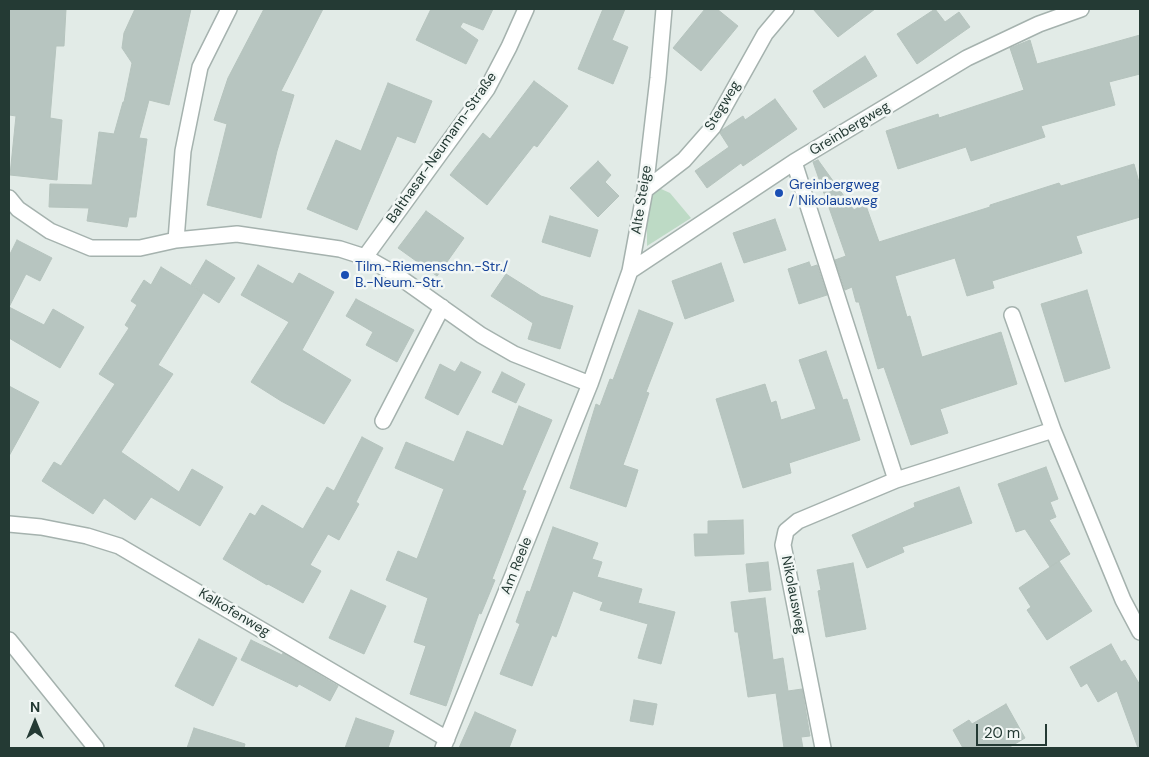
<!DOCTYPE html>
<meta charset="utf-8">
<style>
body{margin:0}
#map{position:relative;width:1149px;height:757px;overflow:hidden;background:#e2ebe7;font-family:"DM Sans",sans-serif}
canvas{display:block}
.frame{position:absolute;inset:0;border:10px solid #243a34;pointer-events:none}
.north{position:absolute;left:10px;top:697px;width:50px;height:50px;-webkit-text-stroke:4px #f2f7f5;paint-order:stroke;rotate:0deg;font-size:14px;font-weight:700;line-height:20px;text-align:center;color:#243a34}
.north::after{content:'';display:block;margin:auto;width:18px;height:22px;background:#243a34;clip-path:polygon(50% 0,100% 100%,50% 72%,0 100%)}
.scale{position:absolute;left:976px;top:724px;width:71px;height:22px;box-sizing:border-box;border:2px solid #243a34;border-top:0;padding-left:6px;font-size:15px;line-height:18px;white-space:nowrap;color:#243a34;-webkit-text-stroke:4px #f2f7f5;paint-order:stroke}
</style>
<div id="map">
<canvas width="1149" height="757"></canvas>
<div class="frame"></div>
<div class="north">N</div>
<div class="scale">20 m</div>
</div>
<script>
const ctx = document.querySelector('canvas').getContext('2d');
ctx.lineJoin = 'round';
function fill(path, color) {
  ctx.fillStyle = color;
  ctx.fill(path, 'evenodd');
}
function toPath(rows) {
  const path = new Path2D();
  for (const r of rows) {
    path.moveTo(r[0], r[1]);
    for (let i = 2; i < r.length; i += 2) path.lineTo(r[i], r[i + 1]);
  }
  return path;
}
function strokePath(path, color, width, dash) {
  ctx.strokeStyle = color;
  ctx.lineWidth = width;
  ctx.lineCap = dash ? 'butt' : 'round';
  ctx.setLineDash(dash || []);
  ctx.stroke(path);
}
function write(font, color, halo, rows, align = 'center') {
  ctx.font = font + ' "DM Sans",sans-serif';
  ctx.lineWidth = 5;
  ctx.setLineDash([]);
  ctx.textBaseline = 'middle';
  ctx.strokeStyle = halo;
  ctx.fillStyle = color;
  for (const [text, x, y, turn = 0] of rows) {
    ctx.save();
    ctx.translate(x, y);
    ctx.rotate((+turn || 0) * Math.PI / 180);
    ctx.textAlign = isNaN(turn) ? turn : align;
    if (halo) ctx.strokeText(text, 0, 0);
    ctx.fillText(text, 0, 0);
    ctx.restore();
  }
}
const green = toPath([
 [659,188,670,193,691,218,647,246,647,201]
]);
const building = toPath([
 [9,9,66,9,64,46,56,46,50,118,62,120,57,180,10,175,16,116,9,115,9,9],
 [135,9,191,9,169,105,149,100,139,138,147,139,136,217,129,217,127,227,87,221,89,208,49,207,50,184,92,185,99,132,114,134,123,102,124,102,132,63,122,48,124,33,135,9],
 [264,9,323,9,281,91,294,95,277,151,261,218,207,205,227,124,214,120,228,78,264,9],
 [431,9,493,9,483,30,463,22,460,27,478,40,466,64,416,40,431,9],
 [603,9,625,9,612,40,628,47,613,84,578,69,603,9],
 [705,9,717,9,738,26,701,71,673,48,705,9],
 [813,9,875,9,838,37,813,9],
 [935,9,945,22,959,12,970,27,917,64,897,34,935,9],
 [1140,35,1140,74,1109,82,1115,105,1041,126,1045,137,971,161,966,147,898,169,886,131,938,114,939,118,1024,90,1010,48,1030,40,1037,64,1140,35],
 [865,56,877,76,824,108,813,91,865,56],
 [534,81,568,106,537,147,534,145,487,205,450,175,483,133,490,139,534,81],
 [388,83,432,101,415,143,397,136,357,230,307,209,336,140,361,151,388,83],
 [775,99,797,129,743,166,741,163,707,188,695,171,729,147,720,133,722,130,743,116,745,120,775,99],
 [818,160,854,210,865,203,879,242,990,207,990,205,1059,183,1061,186,1134,164,1140,186,1140,217,1076,236,1082,253,992,281,994,288,967,296,955,258,895,276,907,317,910,316,922,357,1001,332,1017,384,940,409,948,433,911,445,884,367,878,369,859,302,856,302,852,287,845,290,835,260,846,256,813,162,818,160],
 [598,161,611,175,605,182,619,196,598,217,570,188,598,161],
 [426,211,464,238,437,276,398,248,426,211],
 [550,216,598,230,590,257,542,242,550,216],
 [775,219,786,250,744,263,733,233,775,219],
 [17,240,52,258,40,281,26,274,9,307,44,325,53,309,84,327,60,368,9,338,9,256,17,240],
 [206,260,235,278,219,303,191,285,206,260],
 [809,262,811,267,817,265,827,295,799,304,788,269,809,262],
 [721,263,734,301,685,319,672,281,721,263],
 [258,265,293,284,299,273,334,292,302,350,351,380,324,424,281,401,251,382,289,322,241,295,258,265],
 [161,267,203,293,158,365,173,374,121,452,179,492,192,469,223,487,200,526,151,497,135,520,104,498,93,514,42,481,54,462,61,466,115,384,99,374,129,328,125,325,137,305,131,301,144,280,151,285,161,267],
 [506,274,541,296,573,306,560,349,528,339,533,323,491,296,506,274],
 [1087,290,1110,368,1065,382,1041,304,1087,290],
 [356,299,414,330,397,362,366,345,373,332,346,316,356,299],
 [639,310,673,323,646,392,649,393,623,465,638,470,626,507,570,488,596,404,600,406,610,379,613,380,639,310],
 [826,351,843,400,847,399,860,440,789,463,791,473,743,488,716,399,765,384,771,403,776,401,781,420,816,409,799,360,826,351],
 [461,362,481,372,458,415,425,398,440,364,455,372,461,362],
 [502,372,525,384,516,403,492,392,502,372],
 [9,386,39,402,9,456,9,386],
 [519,406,552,420,522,490,526,491,492,579,495,580,481,614,479,613,446,706,410,694,426,646,414,642,428,598,386,580,398,551,417,559,444,489,395,468,406,442,454,462,467,431,503,446,519,406],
 [362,437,383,448,356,502,359,504,339,540,328,534,310,565,321,571,303,603,268,584,267,585,223,559,250,513,255,516,262,505,303,529,327,487,334,491,362,437],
 [1046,467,1058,499,1050,502,1056,517,1049,520,1070,554,1050,567,1025,529,1016,532,998,484,1046,467],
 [959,487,972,523,902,547,904,552,867,568,852,535,915,507,914,503,959,487],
 [743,520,744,554,695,556,694,534,708,534,708,521,743,520],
 [553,527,598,543,592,559,602,562,597,577,642,589,638,603,675,612,661,664,638,658,648,624,600,610,603,602,573,591,556,637,552,635,532,686,500,674,520,624,516,622,527,591,530,592,553,527],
 [1059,561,1092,611,1047,640,1027,610,1031,607,1019,588,1059,561],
 [768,562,771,590,749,592,746,564,768,562],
 [853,563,866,629,826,637,818,591,821,590,817,570,853,563],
 [351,590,386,606,364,654,329,638,351,590],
 [765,598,773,660,783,658,788,691,802,689,810,736,801,737,803,748,784,748,776,693,748,697,738,632,735,632,731,602,765,598],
 [199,639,237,658,213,706,175,686,199,639],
 [251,640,282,655,283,653,338,686,330,701,299,684,297,687,241,660,251,640],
 [1111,644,1121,662,1125,660,1140,685,1140,747,1138,748,1117,691,1098,702,1087,683,1081,687,1070,667,1111,644],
 [634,700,657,704,653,725,630,721,634,700],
 [1006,704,1025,738,1008,748,963,748,953,730,969,720,972,724,1006,704],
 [475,712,516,730,509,748,459,748,475,712],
 [356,718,394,731,388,748,345,748,356,718],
 [194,728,245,744,244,748,187,748,194,728]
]);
const minor = toPath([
 [794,162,896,480,798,521,786,531,783,545,823,748],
 [645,190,684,160,713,127,765,34,786,9],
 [9,198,18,209,50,231,91,248,140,248,176,240,237,234,340,249,365,257,395,274,481,335,514,354,590,384],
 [176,240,183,151,200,67,229,9],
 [365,257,487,89,509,47,526,9],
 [630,271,794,162,967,58,1039,24,1081,9],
 [383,421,442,307],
 [1053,430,1123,600,1140,632],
 [896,480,1053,430,1012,315],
 [9,524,41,527,87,536,119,546,447,739],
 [9,640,96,748],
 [443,748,590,384,630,271,645,190,658,78,664,9]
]);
const markers = [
 [779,193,5,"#1a4fb4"],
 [345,275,5,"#1a4fb4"]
];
const streetNames = [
 ["Stegweg",723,106,-59],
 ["Greinbergweg",850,129,-31],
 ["Balthasar-Neumann-Straße",442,148,-55],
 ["Alte Steige",642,200,-81],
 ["Am Reele",517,566,-68],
 ["Nikolausweg",793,595,79],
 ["Kalkofenweg",234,613,31]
];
const transitNames = [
 ["Greinbergweg",789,185],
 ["/ Nikolausweg",789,201],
 ["Tilm.-Riemenschn.-Str./",355,267],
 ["B.-Neum.-Str.",355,283]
];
fill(green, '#bddac5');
fill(building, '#b7c5c0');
strokePath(building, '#b5c3bd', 1);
strokePath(minor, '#a5b2ae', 18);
strokePath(minor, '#fff', 15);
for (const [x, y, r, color] of markers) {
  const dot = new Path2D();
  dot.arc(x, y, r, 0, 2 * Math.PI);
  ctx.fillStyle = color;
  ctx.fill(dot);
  strokePath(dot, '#f2f7f5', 2);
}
write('14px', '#243a34', '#f2f7f5', streetNames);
write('14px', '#164399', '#f2f7f5', transitNames, 'left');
</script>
